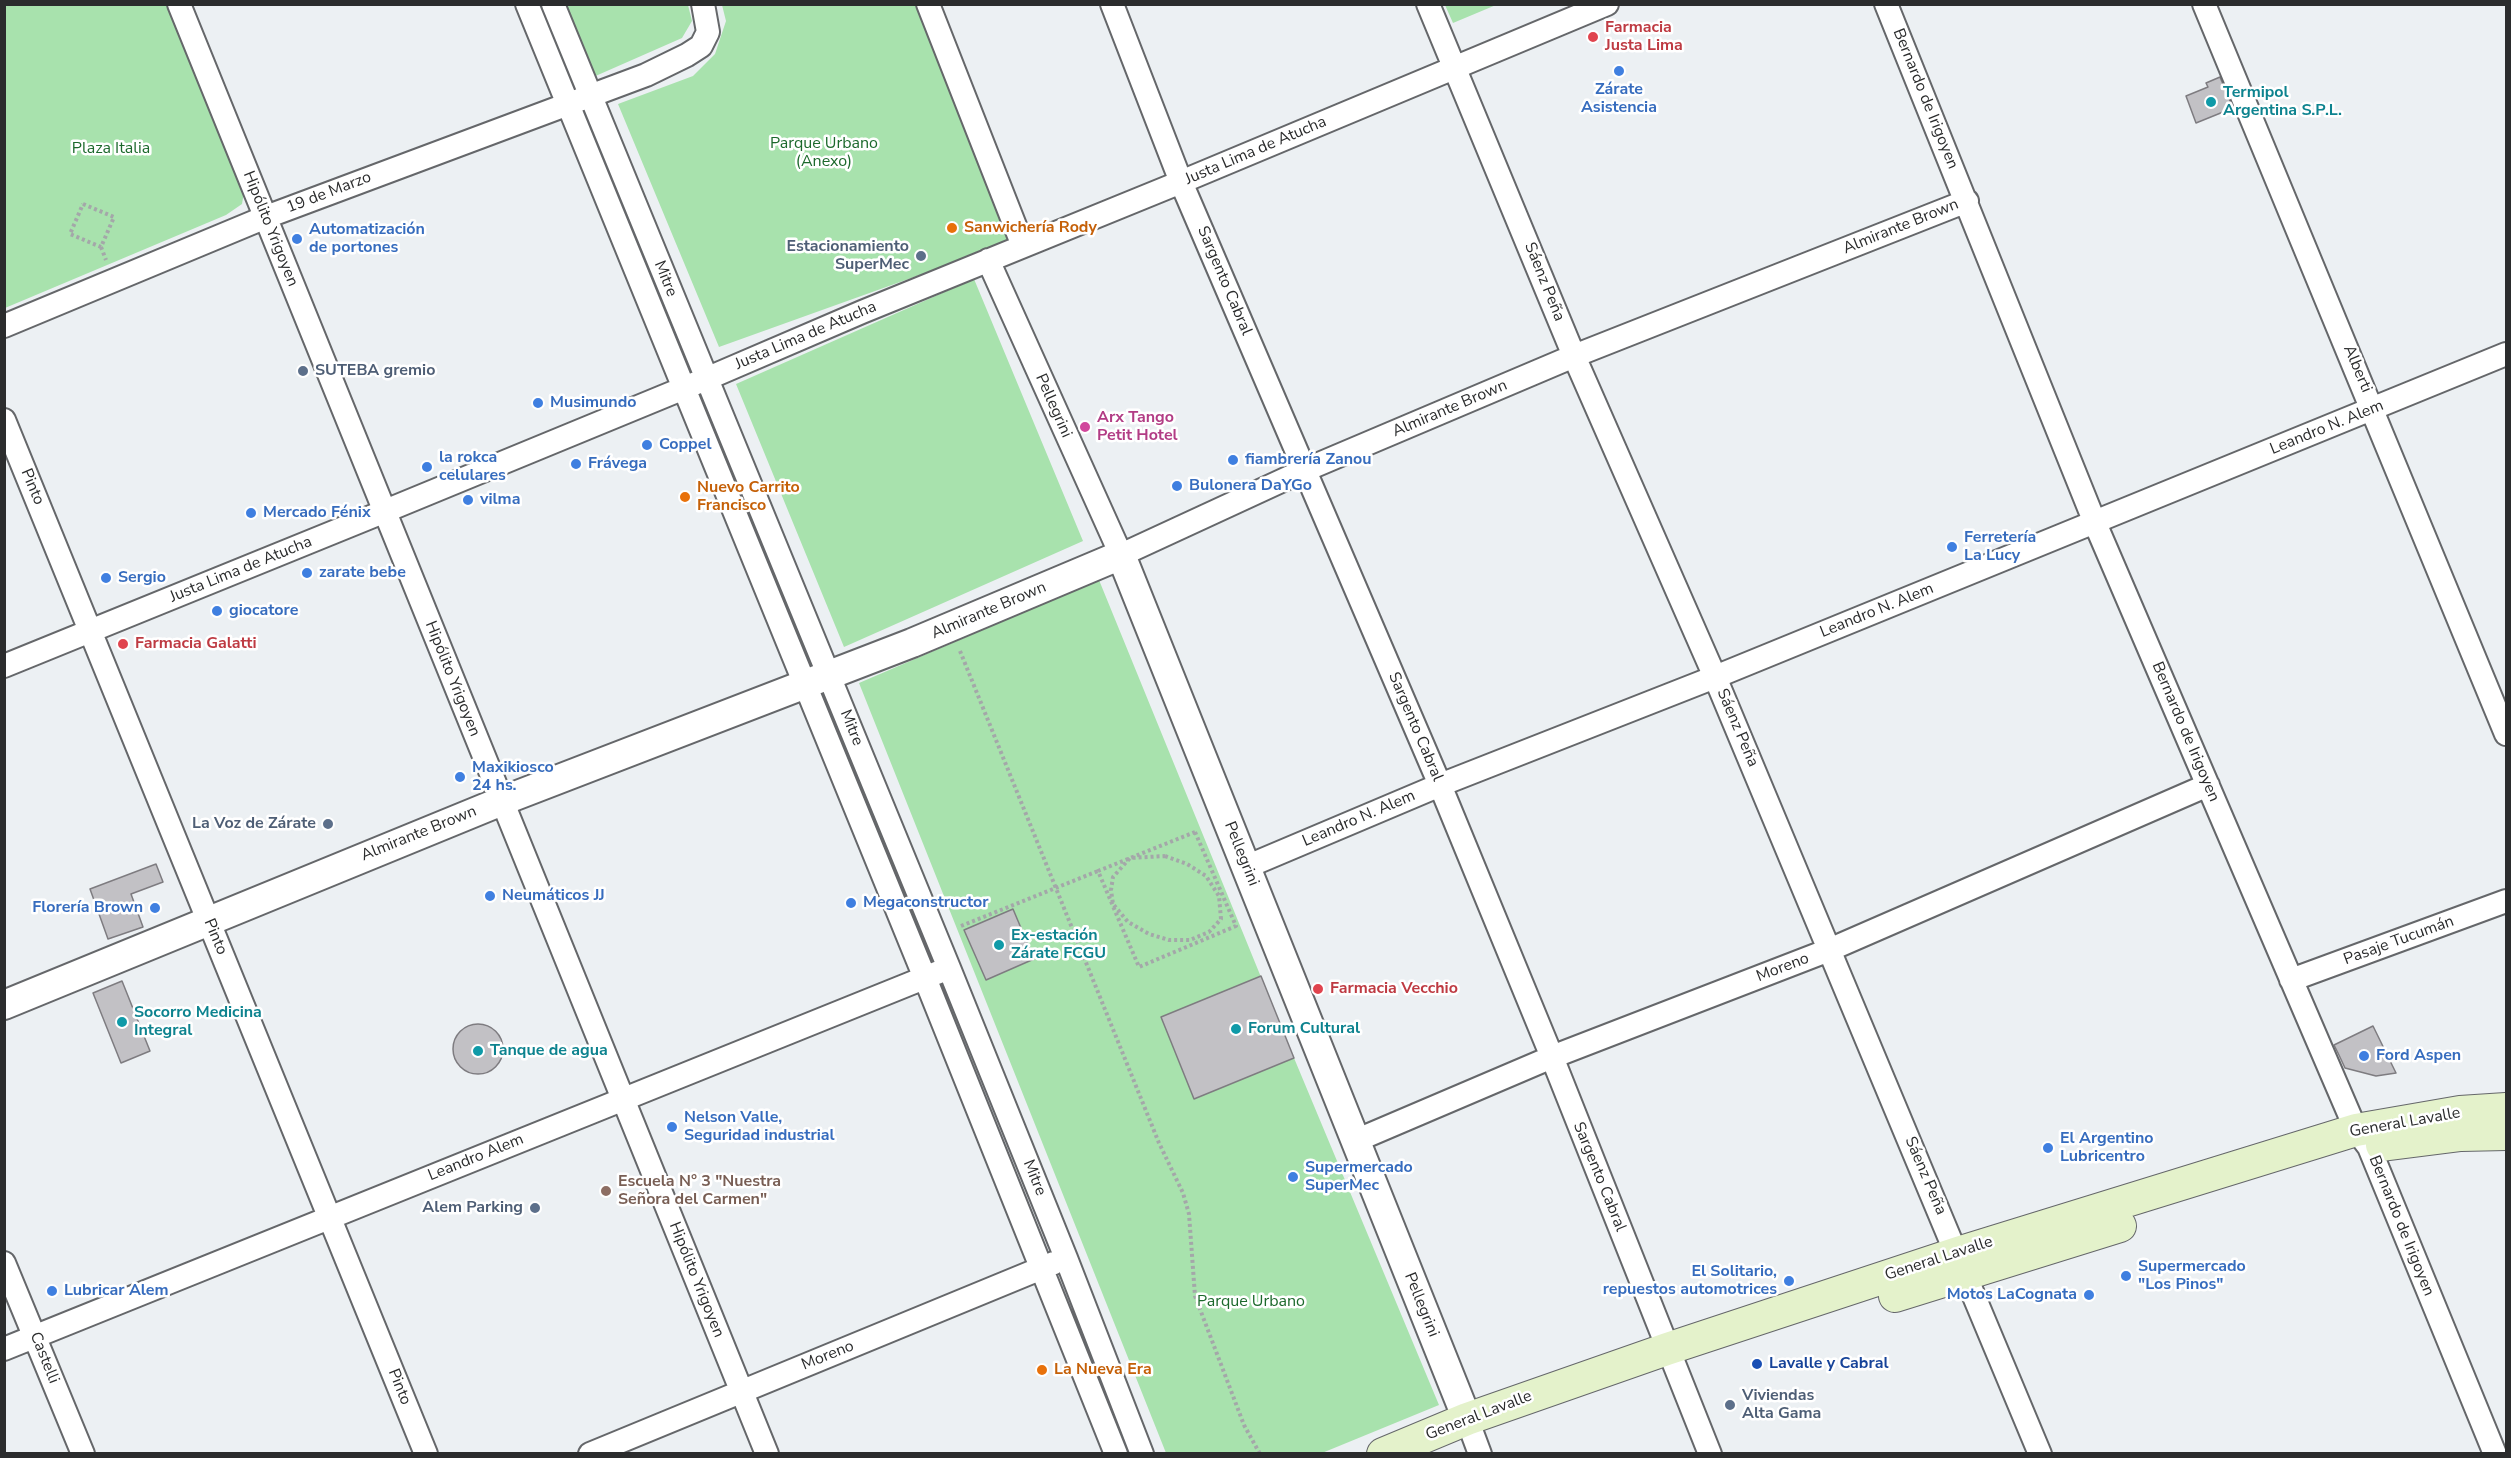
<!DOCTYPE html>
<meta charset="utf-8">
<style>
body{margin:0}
#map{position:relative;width:2511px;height:1458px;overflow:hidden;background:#ecf0f3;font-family:"Nunito Sans",sans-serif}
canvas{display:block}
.frame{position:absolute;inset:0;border:6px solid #2b2c2d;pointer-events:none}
</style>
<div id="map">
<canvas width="2511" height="1458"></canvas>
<div class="frame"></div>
</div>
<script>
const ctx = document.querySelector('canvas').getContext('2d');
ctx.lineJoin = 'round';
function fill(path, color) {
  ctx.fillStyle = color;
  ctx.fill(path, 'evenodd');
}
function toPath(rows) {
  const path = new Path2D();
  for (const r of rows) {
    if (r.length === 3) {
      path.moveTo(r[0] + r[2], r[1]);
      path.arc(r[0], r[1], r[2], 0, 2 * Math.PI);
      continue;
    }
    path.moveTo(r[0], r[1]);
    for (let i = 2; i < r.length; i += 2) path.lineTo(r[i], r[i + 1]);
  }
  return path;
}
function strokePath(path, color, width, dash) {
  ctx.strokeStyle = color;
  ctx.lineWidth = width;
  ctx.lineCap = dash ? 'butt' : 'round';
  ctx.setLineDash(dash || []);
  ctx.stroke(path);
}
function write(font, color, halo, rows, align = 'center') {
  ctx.font = font + ' "Nunito Sans",sans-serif';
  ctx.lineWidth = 5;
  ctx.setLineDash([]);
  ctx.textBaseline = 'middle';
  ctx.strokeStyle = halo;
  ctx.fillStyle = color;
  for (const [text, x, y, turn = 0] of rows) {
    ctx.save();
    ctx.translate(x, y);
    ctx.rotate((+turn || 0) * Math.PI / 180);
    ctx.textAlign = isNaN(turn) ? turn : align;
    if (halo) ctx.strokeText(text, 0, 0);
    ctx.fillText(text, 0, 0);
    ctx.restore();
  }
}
const green = toPath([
 [5,5,168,5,244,192,242,204,226,215,5,308],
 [566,5,688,5,692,21,682,38,591,78],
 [722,5,920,5,1020,239,719,347,618,104,693,76,715,54,726,21],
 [1445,5,1496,5,1453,23],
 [974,279,1083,541,844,647,736,384],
 [1099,580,1294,1058,1439,1405,1322,1453,1166,1453,859,683]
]);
const building = toPath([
 [2220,77,2233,108,2196,123,2186,96,2208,87,2206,83,2220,77],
 [156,864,163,882,131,894,143,927,108,939,90,889,156,864],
 [1013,909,1034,959,986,980,964,930,1013,909],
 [1261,976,1294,1058,1194,1099,1161,1017,1261,976],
 [122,981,150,1051,121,1063,93,993,122,981],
 [478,1049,25],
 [2373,1026,2396,1073,2376,1076,2345,1068,2338,1053,2334,1045,2373,1026]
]);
const path = toPath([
 [83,204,114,217,101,247,70,234,83,204],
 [101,247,106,260],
 [960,651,1159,1143,1183,1193,1189,1214,1195,1296,1244,1425,1260,1454],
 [1195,832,1236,926,1139,967,1098,871,1195,832],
 [1165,856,1187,864,1206,876,1219,896,1221,919,1209,932,1190,940,1169,940,1149,934,1128,922,1113,904,1111,890,1113,877,1130,858,1165,856],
 [961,926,1098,871]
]);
const minor = toPath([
 [179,4,767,1454],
 [527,4,925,978,1116,1454],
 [553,4,949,968,1066,1258,1142,1454],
 [928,4,1023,246],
 [1112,4,1181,182,1440,785,1552,1057,1710,1454],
 [1428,4,1574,356,1715,677,2040,1454],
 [1886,4,2095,523,2356,1130,2369,1147,2495,1454],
 [2204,4,2506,734],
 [988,260,1121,555,1305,470,1574,356,1967,201],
 [4,326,266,217,646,75,687,55,701,46,708,32,703,4],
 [4,420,426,1454],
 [4,666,383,512,706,379,862,312,1181,182,1607,4],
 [1246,867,1440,785,1715,677,2506,354],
 [2291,980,2506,901],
 [1355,1141,1552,1057,1829,950,2208,785],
 [4,1263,83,1454],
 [4,1349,939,972],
 [1467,1419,1480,1454],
 [590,1454,1054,1263]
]);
const tertiary = toPath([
 [4,1005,502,801,912,643,1121,555,1467,1419]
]);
const secondary = toPath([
 [2382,1145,2461,1135,2506,1134],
 [1895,1296,2120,1226],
 [1383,1454,1467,1419,1667,1349,1958,1253,2356,1130,2460,1112,2506,1109]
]);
const markers = [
 [1593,37,6,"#e0444e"],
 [1619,71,6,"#3f7fe0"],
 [2211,102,6,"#0f9aa8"],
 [952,228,6,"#e8710a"],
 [297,239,6,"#3f7fe0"],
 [921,256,6,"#5c6f8a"],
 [303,371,6,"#5c6f8a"],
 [538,403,6,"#3f7fe0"],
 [1085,427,6,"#d1479c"],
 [647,445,6,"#3f7fe0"],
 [1233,460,6,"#3f7fe0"],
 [576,464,6,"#3f7fe0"],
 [427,467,6,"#3f7fe0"],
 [1177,486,6,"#3f7fe0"],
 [685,497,6,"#e8710a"],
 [468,500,6,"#3f7fe0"],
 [251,513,6,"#3f7fe0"],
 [1952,547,6,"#3f7fe0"],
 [307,573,6,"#3f7fe0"],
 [106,578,6,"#3f7fe0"],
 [217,611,6,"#3f7fe0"],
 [123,644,6,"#e0444e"],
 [460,777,6,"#3f7fe0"],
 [328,824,6,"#5c6f8a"],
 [490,896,6,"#3f7fe0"],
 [851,903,6,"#3f7fe0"],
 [155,908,6,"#3f7fe0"],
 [999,945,6,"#0f9aa8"],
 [1318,989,6,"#e0444e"],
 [122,1022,6,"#0f9aa8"],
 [1236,1029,6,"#0f9aa8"],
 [478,1051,6,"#0f9aa8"],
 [2364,1056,6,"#3f7fe0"],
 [672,1127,6,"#3f7fe0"],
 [2048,1148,6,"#3f7fe0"],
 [1293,1177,6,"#3f7fe0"],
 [606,1191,6,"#8d6e63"],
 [535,1208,6,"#5c6f8a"],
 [2126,1276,6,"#3f7fe0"],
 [1789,1281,6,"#3f7fe0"],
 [52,1291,6,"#3f7fe0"],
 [2089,1295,6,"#3f7fe0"],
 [1757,1364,6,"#1a4fb4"],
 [1042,1370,6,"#e8710a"],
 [1730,1405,6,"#5c6f8a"]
];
const healthNames = [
 ["Farmacia",1605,28],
 ["Justa Lima",1605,46],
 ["Farmacia Galatti",135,644],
 ["Farmacia Vecchio",1330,989]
];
const shopNames = [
 ["Zárate",1619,90,"center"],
 ["Asistencia",1619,108,"center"],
 ["Automatización",309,230],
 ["de portones",309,248],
 ["Musimundo",550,403],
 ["Coppel",659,445],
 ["la rokca",439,458],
 ["celulares",439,476],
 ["fiambrería Zanou",1245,460],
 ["Frávega",588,464],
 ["Bulonera DaYGo",1189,486],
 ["vilma",480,500],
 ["Mercado Fénix",263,513],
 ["Ferretería",1964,538],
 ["La Lucy",1964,556],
 ["zarate bebe",319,573],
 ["Sergio",118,578],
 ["giocatore",229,611],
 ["Maxikiosco",472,768],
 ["24 hs.",472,786],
 ["Neumáticos JJ",502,896],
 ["Megaconstructor",863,903],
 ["Florería Brown",143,908,"right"],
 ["Ford Aspen",2376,1056],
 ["Nelson Valle,",684,1118],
 ["Seguridad industrial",684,1136],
 ["El Argentino",2060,1139],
 ["Lubricentro",2060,1157],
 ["Supermercado",1305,1168],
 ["SuperMec",1305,1186],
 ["Supermercado",2138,1267],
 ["\"Los Pinos\"",2138,1285],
 ["El Solitario,",1777,1272,"right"],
 ["repuestos automotrices",1777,1290,"right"],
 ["Lubricar Alem",64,1291],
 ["Motos LaCognata",2077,1295,"right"]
];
const cultureNames = [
 ["Termipol",2223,93],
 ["Argentina S.P.L.",2223,111],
 ["Ex-estación",1011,936],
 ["Zárate FCGU",1011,954],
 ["Socorro Medicina",134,1013],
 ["Integral",134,1031],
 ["Forum Cultural",1248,1029],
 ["Tanque de agua",490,1051]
];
const streetNames = [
 ["Bernardo de Irigoyen",1925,99,68],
 ["Justa Lima de Atucha",1256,151,-23],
 ["19 de Marzo",329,193,-21],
 ["Almirante Brown",1901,227,-22],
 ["Hipólito Yrigoyen",270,229,68],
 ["Mitre",665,279,68],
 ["Sargento Cabral",1224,281,67],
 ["Sáenz Peña",1544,282,68],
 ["Justa Lima de Atucha",806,336,-23],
 ["Alberti",2357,369,67],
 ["Pellegrini",1053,406,66],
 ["Almirante Brown",1450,409,-23],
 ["Leandro N. Alem",2327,428,-22],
 ["Pinto",32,487,67],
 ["Justa Lima de Atucha",241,570,-22],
 ["Almirante Brown",989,611,-23],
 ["Leandro N. Alem",1877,611,-22],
 ["Hipólito Yrigoyen",452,679,68],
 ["Sargento Cabral",1415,727,67],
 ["Mitre",851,728,68],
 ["Sáenz Peña",1737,728,67],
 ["Bernardo de Irigoyen",2185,732,67],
 ["Leandro N. Alem",1359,819,-23],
 ["Almirante Brown",419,834,-22],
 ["Pellegrini",1241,854,68],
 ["Pinto",215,937,67],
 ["Pasaje Tucumán",2399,941,-20],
 ["Moreno",1783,968,-21],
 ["General Lavalle",2405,1123,-10],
 ["Leandro Alem",476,1158,-22],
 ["Sáenz Peña",1925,1176,67],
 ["Sargento Cabral",1599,1177,68],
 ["Mitre",1034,1178,68],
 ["Bernardo de Irigoyen",2401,1226,68],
 ["General Lavalle",1939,1259,-18],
 ["Hipólito Yrigoyen",696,1280,68],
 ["Pellegrini",1421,1305,68],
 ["Moreno",828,1356,-22],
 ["Castelli",44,1358,68],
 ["Pinto",399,1387,68],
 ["General Lavalle",1479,1416,-21]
];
const parkNames = [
 ["Parque Urbano",824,144],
 ["(Anexo)",824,162],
 ["Plaza Italia",111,149],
 ["Parque Urbano",1251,1302]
];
const foodNames = [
 ["Sanwichería Rody",964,228],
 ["Nuevo Carrito",697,488],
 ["Francisco",697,506],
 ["La Nueva Era",1054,1370]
];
const serviceNames = [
 ["Estacionamiento",909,247],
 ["SuperMec",909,265],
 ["SUTEBA gremio",315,371,"left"],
 ["La Voz de Zárate",316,824],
 ["Alem Parking",523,1208],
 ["Viviendas",1742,1396,"left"],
 ["Alta Gama",1742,1414,"left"]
];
const hotelNames = [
 ["Arx Tango",1097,418],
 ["Petit Hotel",1097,436]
];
const educationNames = [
 ["Escuela N° 3 \"Nuestra",618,1182],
 ["Señora del Carmen\"",618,1200]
];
const transitNames = [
 ["Lavalle y Cabral",1769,1364]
];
fill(green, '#a8e2ad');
fill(building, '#c2c1c5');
strokePath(building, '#7e7c80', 1.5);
strokePath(minor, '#65676a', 26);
strokePath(tertiary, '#65676a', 32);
strokePath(secondary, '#65676a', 34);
strokePath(path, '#a4a7a9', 4, [3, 3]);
strokePath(minor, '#fff', 22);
strokePath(tertiary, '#fff', 28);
strokePath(secondary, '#e4f2cb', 32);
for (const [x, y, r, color] of markers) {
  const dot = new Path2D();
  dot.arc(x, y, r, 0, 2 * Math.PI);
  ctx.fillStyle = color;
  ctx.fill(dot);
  strokePath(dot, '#fff', 2);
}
write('bold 16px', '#be3a42', '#fff', healthNames, 'left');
write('bold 16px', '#366cbe', '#fff', shopNames, 'left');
write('bold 16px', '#0d838f', '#fff', cultureNames, 'left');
write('16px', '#2b2c2d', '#fff', streetNames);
write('16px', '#1c692c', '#fff', parkNames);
write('bold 16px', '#c56008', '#fff', foodNames, 'left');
write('bold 16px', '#4e5e75', '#fff', serviceNames, 'right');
write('bold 16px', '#b23c85', '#fff', hotelNames, 'left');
write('bold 16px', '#785e54', '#fff', educationNames, 'left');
write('bold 16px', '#164399', '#fff', transitNames, 'left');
</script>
